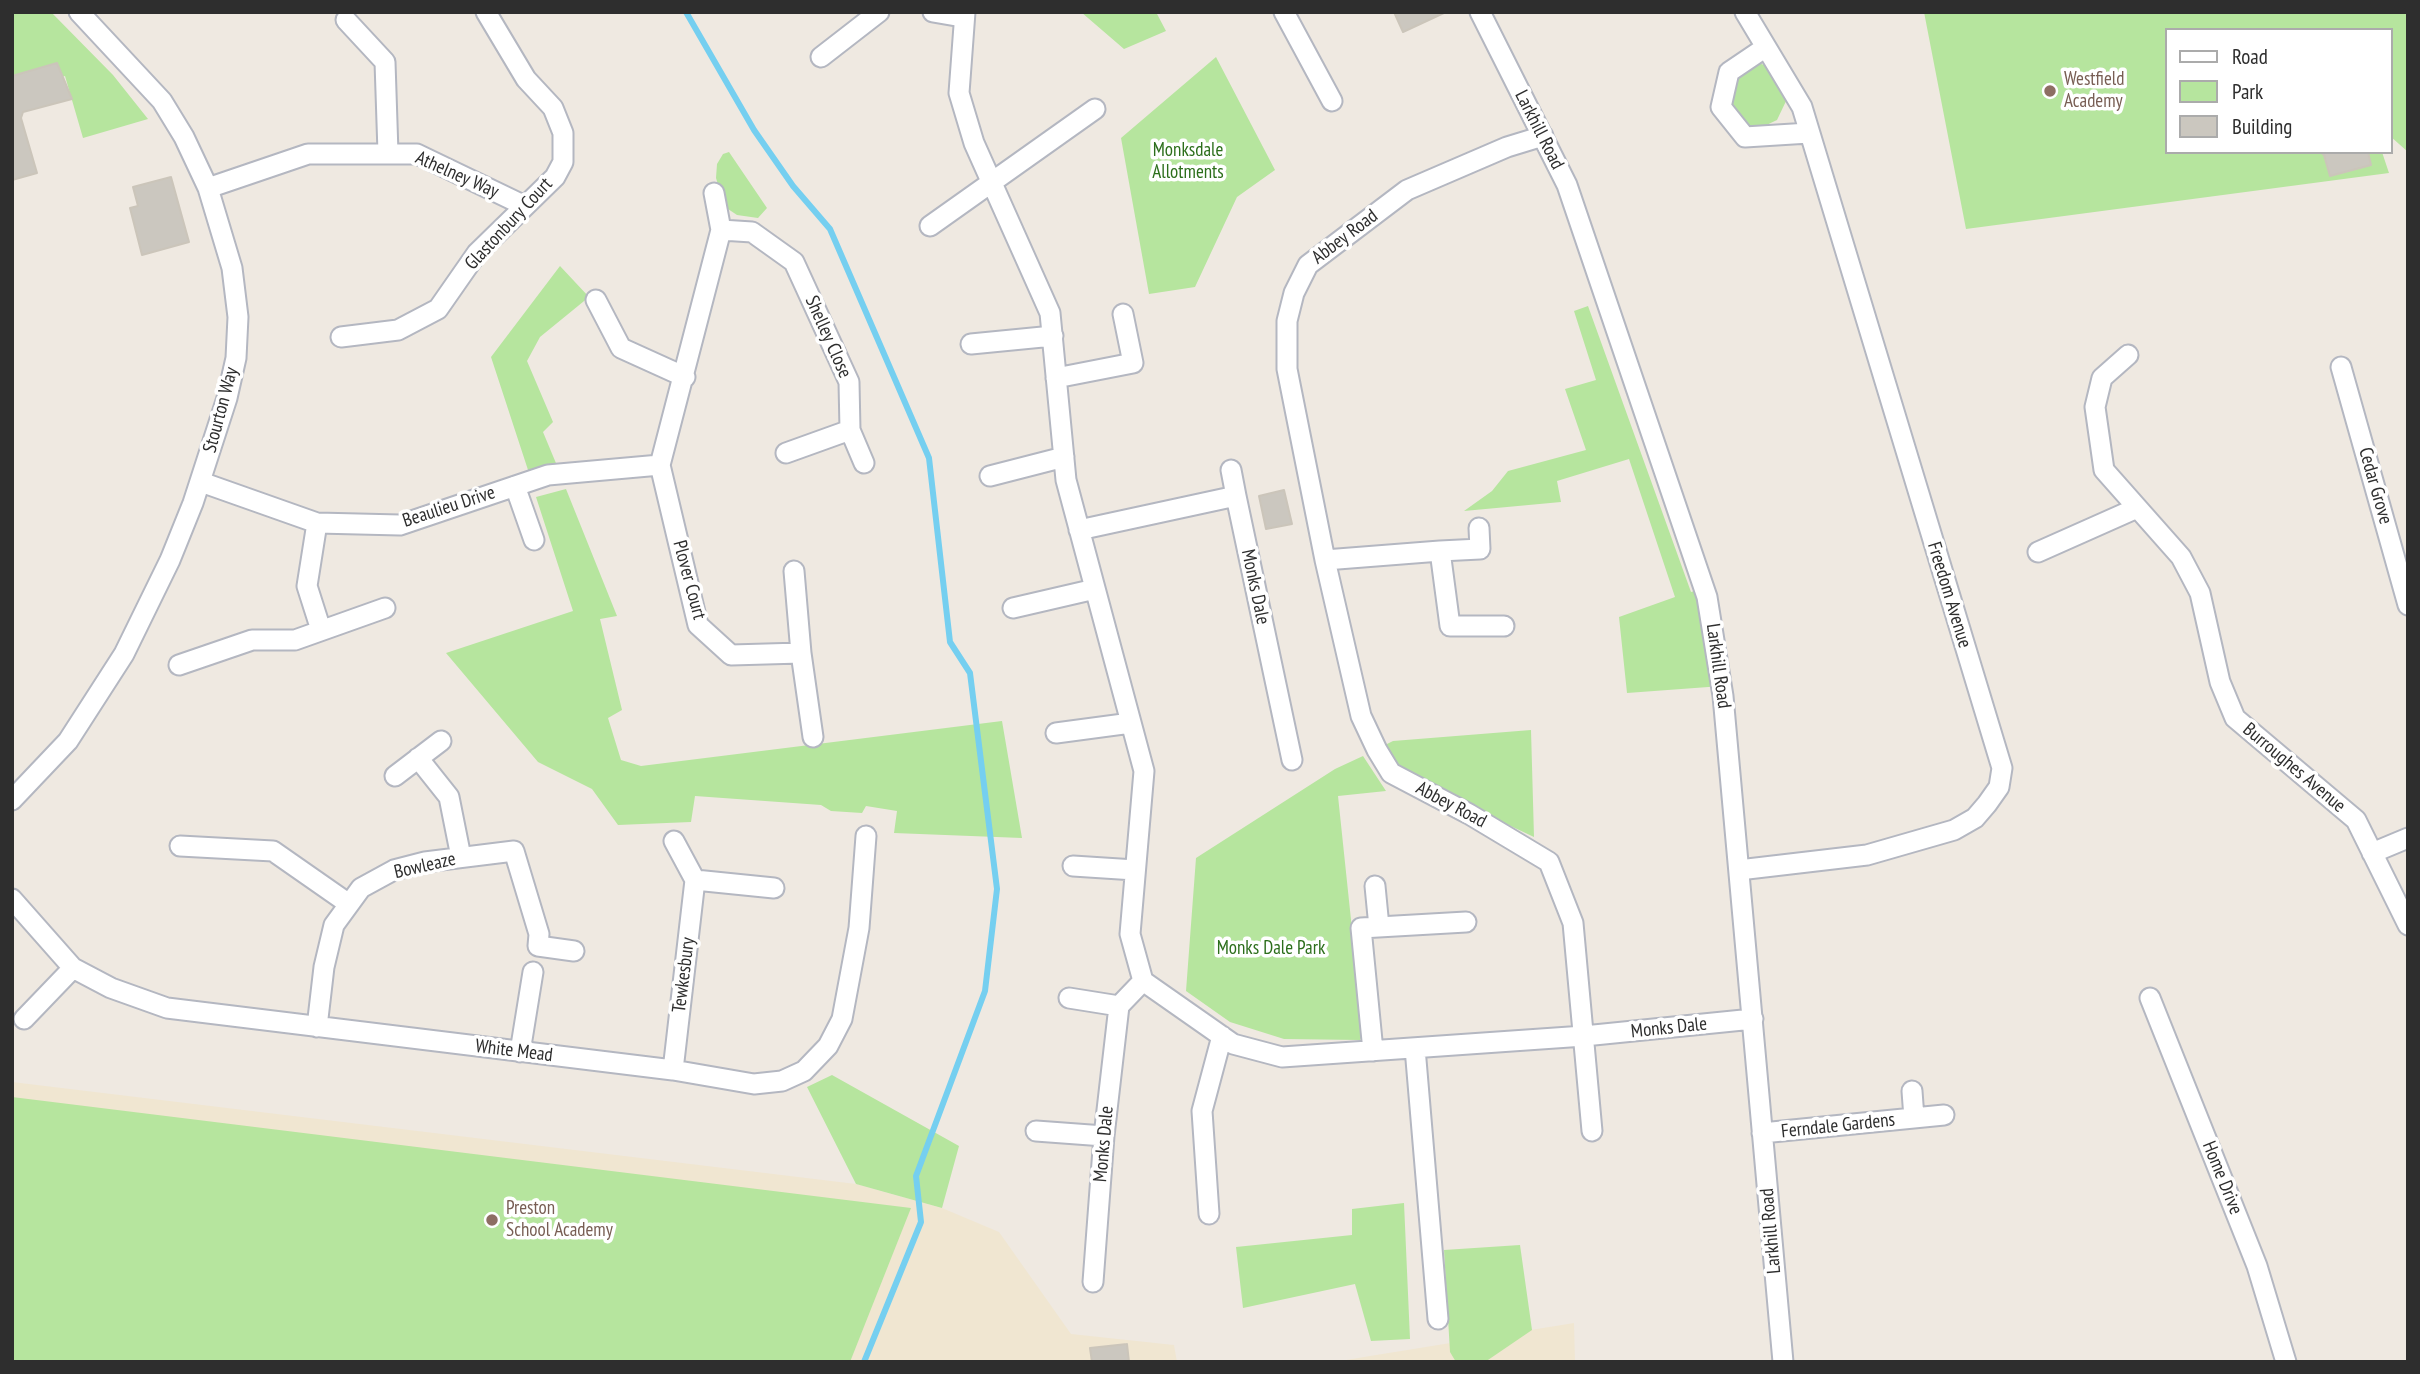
<!DOCTYPE html>
<style>
body{margin:0}
#map{position:relative;width:2420px;height:1374px;overflow:hidden;background:#efe9e1;font-family:"PT Sans Narrow",sans-serif}
canvas{display:block}
.frame{position:absolute;inset:0;border:14px solid #2e2e2e;pointer-events:none}
.legend{position:absolute;left:2165px;top:28px;width:228px;height:126px;box-sizing:border-box;background:#fff;border:2px solid #ababab;margin:0;padding:9px 12px;list-style:none;font-size:21px;color:#2e2e2e}
.legend li{display:flex;align-items:center;gap:14px;height:35px}
.legend b{width:35px;border:2px solid #ababab}
</style>
<div id="map">
<canvas width="2420" height="1374"></canvas>
<div class="frame"></div>
<ul class="legend">
<li><b style="height:9px;background:#fff"></b>Road</li>
<li><b style="height:19px;background:#b6e59e"></b>Park</li>
<li><b style="height:19px;background:#cbc7bf"></b>Building</li>
</ul>
</div>
<script>
const ctx = document.querySelector('canvas').getContext('2d');
ctx.lineJoin = 'round';
function fill(path, color) {
  ctx.fillStyle = color;
  ctx.fill(path, 'evenodd');
}
function toPath(rows) {
  const path = new Path2D();
  for (const r of rows) {
    path.moveTo(r[0], r[1]);
    for (let i = 2; i < r.length; i += 2) path.lineTo(r[i], r[i + 1]);
  }
  return path;
}
function strokePath(path, color, width, dash) {
  ctx.strokeStyle = color;
  ctx.lineWidth = width;
  ctx.lineCap = dash ? 'butt' : 'round';
  ctx.setLineDash(dash || []);
  ctx.stroke(path);
}
function write(font, color, halo, rows, align = 'center') {
  ctx.font = font + ' "PT Sans Narrow",sans-serif';
  ctx.lineWidth = 7;
  ctx.setLineDash([]);
  ctx.textBaseline = 'middle';
  ctx.strokeStyle = halo;
  ctx.fillStyle = color;
  for (const [text, x, y, turn = 0] of rows) {
    ctx.save();
    ctx.translate(x, y);
    ctx.rotate((+turn || 0) * Math.PI / 180);
    ctx.textAlign = isNaN(turn) ? turn : align;
    if (halo) ctx.strokeText(text, 0, 0);
    ctx.fillText(text, 0, 0);
    ctx.restore();
  }
}
const education = toPath([
 [12,1082,856,1184,942,1208,999,1232,1071,1334,1174,1345,1177,1362,12,1362],
 [1574,1323,1575,1362,1335,1362,1364,1357]
]);
const green = toPath([
 [12,12,51,12,113,75,148,119,83,138,65,76,62,77,57,63,12,76],
 [1081,12,1156,12,1166,31,1124,49],
 [1924,12,2408,12,2408,152,2390,136,2390,30,2166,30,2166,152,2382,152,2389,173,1966,229],
 [1216,57,1275,170,1237,197,1195,287,1149,294,1121,138],
 [1758,63,1768,66,1787,99,1777,120,1756,130,1734,125,1722,83],
 [729,152,767,208,758,218,737,215,725,207,716,178,717,164,723,154],
 [560,266,589,297,540,337,527,361,553,422,543,432,558,468,529,473,491,357],
 [1588,306,1691,592,1704,588,1722,686,1627,693,1619,617,1675,597,1629,459,1557,481,1561,502,1464,511,1492,491,1508,471,1586,450,1565,389,1596,380,1574,311],
 [566,489,617,616,600,619,622,710,608,718,621,760,641,766,1002,721,1022,838,894,833,897,811,866,806,862,813,831,811,821,805,695,796,691,822,618,825,592,789,538,762,446,653,573,611,536,497],
 [1531,730,1534,837,1396,772,1377,749,1393,741],
 [1363,756,1386,791,1338,796,1363,1034,1360,1040,1284,1039,1230,1022,1186,991,1196,858,1335,769],
 [832,1075,959,1146,942,1208,856,1184,807,1087],
 [12,1097,911,1208,850,1362,12,1362],
 [1404,1203,1410,1339,1371,1341,1355,1284,1243,1308,1236,1247,1352,1235,1352,1209],
 [1520,1245,1532,1330,1485,1362,1456,1362,1450,1352,1444,1250]
]);
const stream = toPath([
 [686,12,754,130,793,186,830,229,929,458,950,642,970,673,997,889,985,991,916,1176,921,1222,864,1362]
]);
const building = toPath([
 [1394,12,1446,12,1403,32,1394,12],
 [57,63,72,99,23,112,21,118,37,173,12,180,12,76,57,63],
 [2320,152,2368,152,2371,165,2330,176,2324,155,2320,152],
 [171,177,189,242,142,255,130,208,138,206,133,187,171,177],
 [1284,490,1292,524,1266,529,1259,496,1284,490],
 [1127,1344,1129,1362,1092,1362,1090,1348,1127,1344]
]);
const minor = toPath([
 [933,12,962,17],
 [965,12,959,93,974,143,1050,313,1066,480,1144,771,1130,934,1143,981,1233,1044,1282,1057,1584,1036,1753,1019],
 [1284,12,1332,101],
 [1480,12,1567,185,1707,597,1723,696,1783,1362],
 [346,20,385,62,388,153],
 [1766,47,1729,72,1721,107,1745,137,1809,133],
 [821,57,879,12],
 [1543,136,1507,147,1407,190,1308,265,1294,293,1287,321,1287,369,1325,560,1361,716,1377,750,1391,773,1469,814,1549,862,1573,923,1592,1131],
 [208,188,308,154,417,154,525,206],
 [714,193,721,230],
 [930,226,1095,109],
 [596,300,621,348,685,377],
 [341,337,398,330,438,309,477,253,555,177,563,162,563,133,553,108,526,79,486,12],
 [971,344,1053,336],
 [2128,355,2102,378,2095,407,2104,470,2181,557,2200,593,2220,682,2235,718,2356,820,2408,925],
 [2341,367,2408,605],
 [1056,378,1133,363,1123,314],
 [850,430,864,463],
 [786,453,850,430,849,382,794,262,752,232,721,230,660,465,698,625,731,655,801,653],
 [1231,470,1236,496],
 [990,476,1064,457],
 [201,482,317,523,400,525,548,475,660,465],
 [515,486,534,540],
 [317,523,307,586,321,630],
 [1079,530,1236,496,1292,760],
 [1440,551,1480,549,1479,528],
 [2038,552,2137,508],
 [1325,560,1440,551,1450,626,1504,626],
 [794,571,801,653,813,737],
 [1013,608,1095,589],
 [179,665,252,640,295,640,385,608],
 [1056,733,1131,723],
 [418,758,449,797,461,857],
 [395,776,441,741],
 [12,800,68,741,124,654,170,560,193,503,227,398,236,358,238,317,232,268,208,188,184,137,162,101,79,12],
 [180,846,273,851,349,904],
 [2372,853,2408,838],
 [1073,866,1135,870],
 [1739,870,1867,855,1954,830,1975,818,1987,804,1999,787,2002,768,1802,107,1745,12],
 [695,880,774,888],
 [1375,886,1379,927],
 [12,899,73,968,111,988,167,1008,673,1070,754,1084,782,1081,804,1071,828,1046,842,1019,859,928,866,836],
 [1069,998,1119,1006],
 [2150,998,2257,1266,2286,1362],
 [24,1019,73,968],
 [317,1027,324,967,334,925,361,888,394,870,425,862,514,851,539,934,538,946,574,951],
 [1415,1048,1438,1319],
 [1373,1051,1361,928,1466,922],
 [520,1052,533,972],
 [673,1070,695,880,674,841],
 [1912,1091,1914,1118],
 [1036,1131,1104,1136],
 [1762,1133,1944,1115],
 [1209,1214,1202,1111,1222,1036],
 [1093,1282,1104,1136,1119,1006,1143,981]
]);
const markers = [
 [2050,91,7,"#8d6e63"],
 [492,1220,7,"#8d6e63"]
];
const educationNames = [
 ["Westfield",2064,80],
 ["Academy",2064,102],
 ["Preston",506,1209],
 ["School Academy",506,1231]
];
const streetNames = [
 ["Larkhill Road",1539,130,63],
 ["Athelney Way",457,175,24],
 ["Glastonbury Court",509,224,-47],
 ["Abbey Road",1345,237,-37],
 ["Shelley Close",828,337,66],
 ["Stourton Way",221,410,-75],
 ["Cedar Grove",2375,486,74],
 ["Beaulieu Drive",449,507,-18],
 ["Plover Court",689,580,75],
 ["Monks Dale",1255,587,78],
 ["Freedom Avenue",1949,595,73],
 ["Larkhill Road",1718,666,82],
 ["Burroughes Avenue",2294,768,40],
 ["Abbey Road",1451,805,28],
 ["Bowleaze",425,866,-13],
 ["Tewkesbury",684,975,-83],
 ["Monks Dale",1669,1028,-6],
 ["White Mead",514,1051,7],
 ["Ferndale Gardens",1838,1126,-6],
 ["Monks Dale",1104,1144,-85],
 ["Home Drive",2222,1178,68],
 ["Larkhill Road",1771,1231,-95]
];
const parkNames = [
 ["Monksdale",1188,151],
 ["Allotments",1188,173],
 ["Monks Dale Park",1271,949]
];
fill(education, '#f0e6d1');
fill(green, '#b6e59e');
strokePath(stream, '#75cff0', 6);
fill(building, '#cbc7bf');
strokePath(building, '#cbc5ba', 2);
strokePath(minor, '#b4b7c1', 23);
strokePath(minor, '#fff', 19);
for (const [x, y, r, color] of markers) {
  const dot = new Path2D();
  dot.arc(x, y, r, 0, 2 * Math.PI);
  ctx.fillStyle = color;
  ctx.fill(dot);
  strokePath(dot, '#fff', 2.5);
}
write('19px', '#785e54', '#fff', educationNames, 'left');
write('19px', '#2e2e2e', '#fff', streetNames);
write('19px', '#2c6e1b', '#fff', parkNames);
</script>
